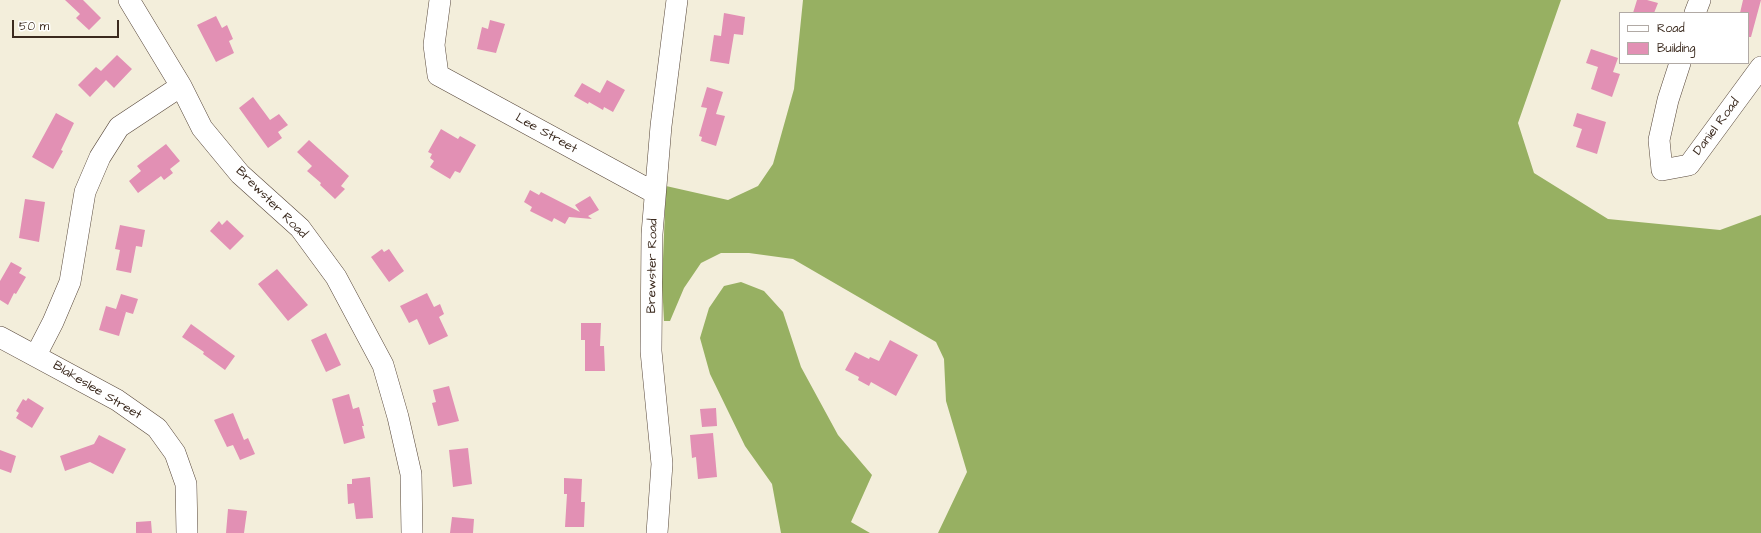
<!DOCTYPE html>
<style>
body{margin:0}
#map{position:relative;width:1761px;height:533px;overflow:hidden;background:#f3eedb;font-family:"Architects Daughter",sans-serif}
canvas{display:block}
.legend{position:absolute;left:1619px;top:12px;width:130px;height:52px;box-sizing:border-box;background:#fff;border:1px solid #b1aaa5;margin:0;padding:5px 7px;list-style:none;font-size:12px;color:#3b2a1e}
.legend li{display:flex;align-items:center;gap:8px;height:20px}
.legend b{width:20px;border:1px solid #b1aaa5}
.scale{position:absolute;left:12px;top:20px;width:107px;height:18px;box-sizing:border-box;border:2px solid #3b2a1e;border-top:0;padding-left:5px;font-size:12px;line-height:14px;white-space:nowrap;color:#3b2a1e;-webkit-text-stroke:3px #fff;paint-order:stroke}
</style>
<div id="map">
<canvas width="1761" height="533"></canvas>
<ul class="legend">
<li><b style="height:5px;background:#fff"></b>Road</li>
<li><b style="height:11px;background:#e290b4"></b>Building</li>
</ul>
<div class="scale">50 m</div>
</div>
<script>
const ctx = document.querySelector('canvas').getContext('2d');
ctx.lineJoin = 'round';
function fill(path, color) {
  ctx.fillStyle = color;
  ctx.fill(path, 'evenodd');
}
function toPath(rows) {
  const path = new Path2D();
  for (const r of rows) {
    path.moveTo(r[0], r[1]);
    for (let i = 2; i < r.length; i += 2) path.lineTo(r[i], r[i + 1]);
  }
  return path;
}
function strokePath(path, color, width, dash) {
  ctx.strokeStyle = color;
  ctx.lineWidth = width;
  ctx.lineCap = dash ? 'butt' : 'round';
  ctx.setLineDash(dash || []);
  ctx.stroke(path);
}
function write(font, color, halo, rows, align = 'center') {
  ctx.font = font + ' "Architects Daughter",sans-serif';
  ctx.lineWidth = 3;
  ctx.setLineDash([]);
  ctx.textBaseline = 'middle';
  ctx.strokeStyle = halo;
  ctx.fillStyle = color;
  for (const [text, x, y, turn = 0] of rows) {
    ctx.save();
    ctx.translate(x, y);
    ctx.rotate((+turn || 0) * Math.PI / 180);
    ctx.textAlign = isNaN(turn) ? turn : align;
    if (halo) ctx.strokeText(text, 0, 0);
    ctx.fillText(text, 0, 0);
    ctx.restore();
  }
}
const forest = toPath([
 [803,0,1561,0,1518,123,1534,173,1608,219,1720,230,1761,215,1761,533,938,533,967,472,946,401,944,359,936,342,793,259,749,253,721,253,701,263,684,288,670,321,664,321,662,283,666,186,728,200,758,186,773,164,794,89],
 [741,282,764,291,783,312,801,367,838,435,872,475,851,522,870,533,781,533,772,484,745,446,710,374,700,338,709,308,724,286]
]);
const building = toPath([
 [65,0,83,0,101,18,89,30,76,18,80,14],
 [1637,0,1647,0,1658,3,1654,13,1633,13],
 [1743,0,1761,0,1751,37,1748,37,1748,13,1740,13],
 [724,13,745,17,743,35,734,34,729,64,710,61,714,35,721,36],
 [216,16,222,28,227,25,233,39,229,41,234,53,216,62,197,25],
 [490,20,505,24,496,53,477,49,482,27,488,29],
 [1591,49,1618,58,1613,72,1620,74,1612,97,1591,89,1598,67,1586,63],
 [117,55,132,69,114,88,106,80,90,97,78,85,96,67,101,71],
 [607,80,625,90,613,112,604,107,603,110,589,102,588,104,574,96,582,83,600,93],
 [707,87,723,92,716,114,725,116,716,146,701,141,702,137,699,136,707,108,701,107],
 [253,97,270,120,279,114,288,125,278,132,282,138,268,148,239,108],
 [56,113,74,123,61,150,63,151,53,169,32,157],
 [1577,113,1606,122,1597,154,1576,147,1582,129,1573,126],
 [441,129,458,139,460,136,476,145,460,173,455,171,450,179,430,167,434,161,430,158,432,154,428,152],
 [309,140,349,176,341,186,345,189,335,199,320,185,321,183,307,171,312,166,297,152],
 [166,144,180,161,170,169,173,173,164,180,161,176,138,193,129,181,141,171,137,166],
 [530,190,539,195,541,192,580,212,575,205,590,196,599,210,588,216,592,219,569,217,565,224,554,218,552,222,530,211,532,207,524,202],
 [25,199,45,202,39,242,19,238],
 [227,220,244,236,230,250,210,231,219,221,222,225],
 [120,225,145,230,142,247,136,246,131,273,116,270,120,250,115,249],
 [382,249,384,252,389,249,404,271,389,282,371,257],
 [11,262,22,268,19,273,26,277,16,294,14,293,8,305,0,300,0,281],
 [277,269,308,305,288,321,258,284],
 [427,293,434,307,440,304,444,314,439,317,448,336,429,345,417,319,409,323,400,306],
 [121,294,138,299,133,314,116,309],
 [106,306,126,312,119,336,99,330],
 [581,323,601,323,600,346,604,346,605,371,585,371,585,340,581,340],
 [191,324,235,356,225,370,203,354,204,352,182,337],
 [326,333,341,365,326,372,311,340],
 [890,340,918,355,896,396,871,382,869,386,858,380,859,377,845,370,855,352,869,359,870,357,879,361],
 [449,386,459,421,438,426,432,403,436,402,433,390],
 [349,394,353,409,359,407,364,426,362,426,365,438,344,444,332,399],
 [28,398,44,408,32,428,16,418,19,413,16,411,23,399,26,401],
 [716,408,717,426,702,427,700,409],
 [233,413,244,440,248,438,255,454,240,460,233,445,227,447,214,420],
 [713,433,717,477,698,479,696,457,692,458,690,435],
 [99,435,126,449,113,474,90,462,65,471,60,456,94,444],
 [468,448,472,484,453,487,449,450],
 [0,450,16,456,11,473,0,469],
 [370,477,373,518,356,519,354,503,348,504,347,484,352,484,352,479],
 [564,478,582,479,581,502,585,502,584,527,565,527,567,494,564,494],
 [228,509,247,511,244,533,226,533],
 [452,517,474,519,473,533,450,533],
 [151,521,152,533,136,533,136,522]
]);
const minor = toPath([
 [129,0,181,86,202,128,240,174,300,228,336,277,383,365,398,417,411,474,412,533],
 [440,0,434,45,438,75,655,193],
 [1695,13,1700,0],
 [1680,63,1668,100,1659,140,1662,170,1689,165,1761,67],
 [0,337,117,400,157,428,175,453,186,484,187,533],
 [36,355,53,322,70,282,85,192,100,157,119,127,181,86],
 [657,533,662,464,651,351,652,234,661,126,677,0]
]);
const streetNames = [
 ["Daniel Road",1717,127,-53],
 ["Lee Street",546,134,29],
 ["Brewster Road",271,203,45],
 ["Brewster Road",653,266,-89],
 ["Blakeslee Street",97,391,31]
];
fill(forest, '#97b062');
fill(building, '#e290b4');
strokePath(minor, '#57473a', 22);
strokePath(minor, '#fff', 21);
write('13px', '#3b2a1e', '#fff', streetNames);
</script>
